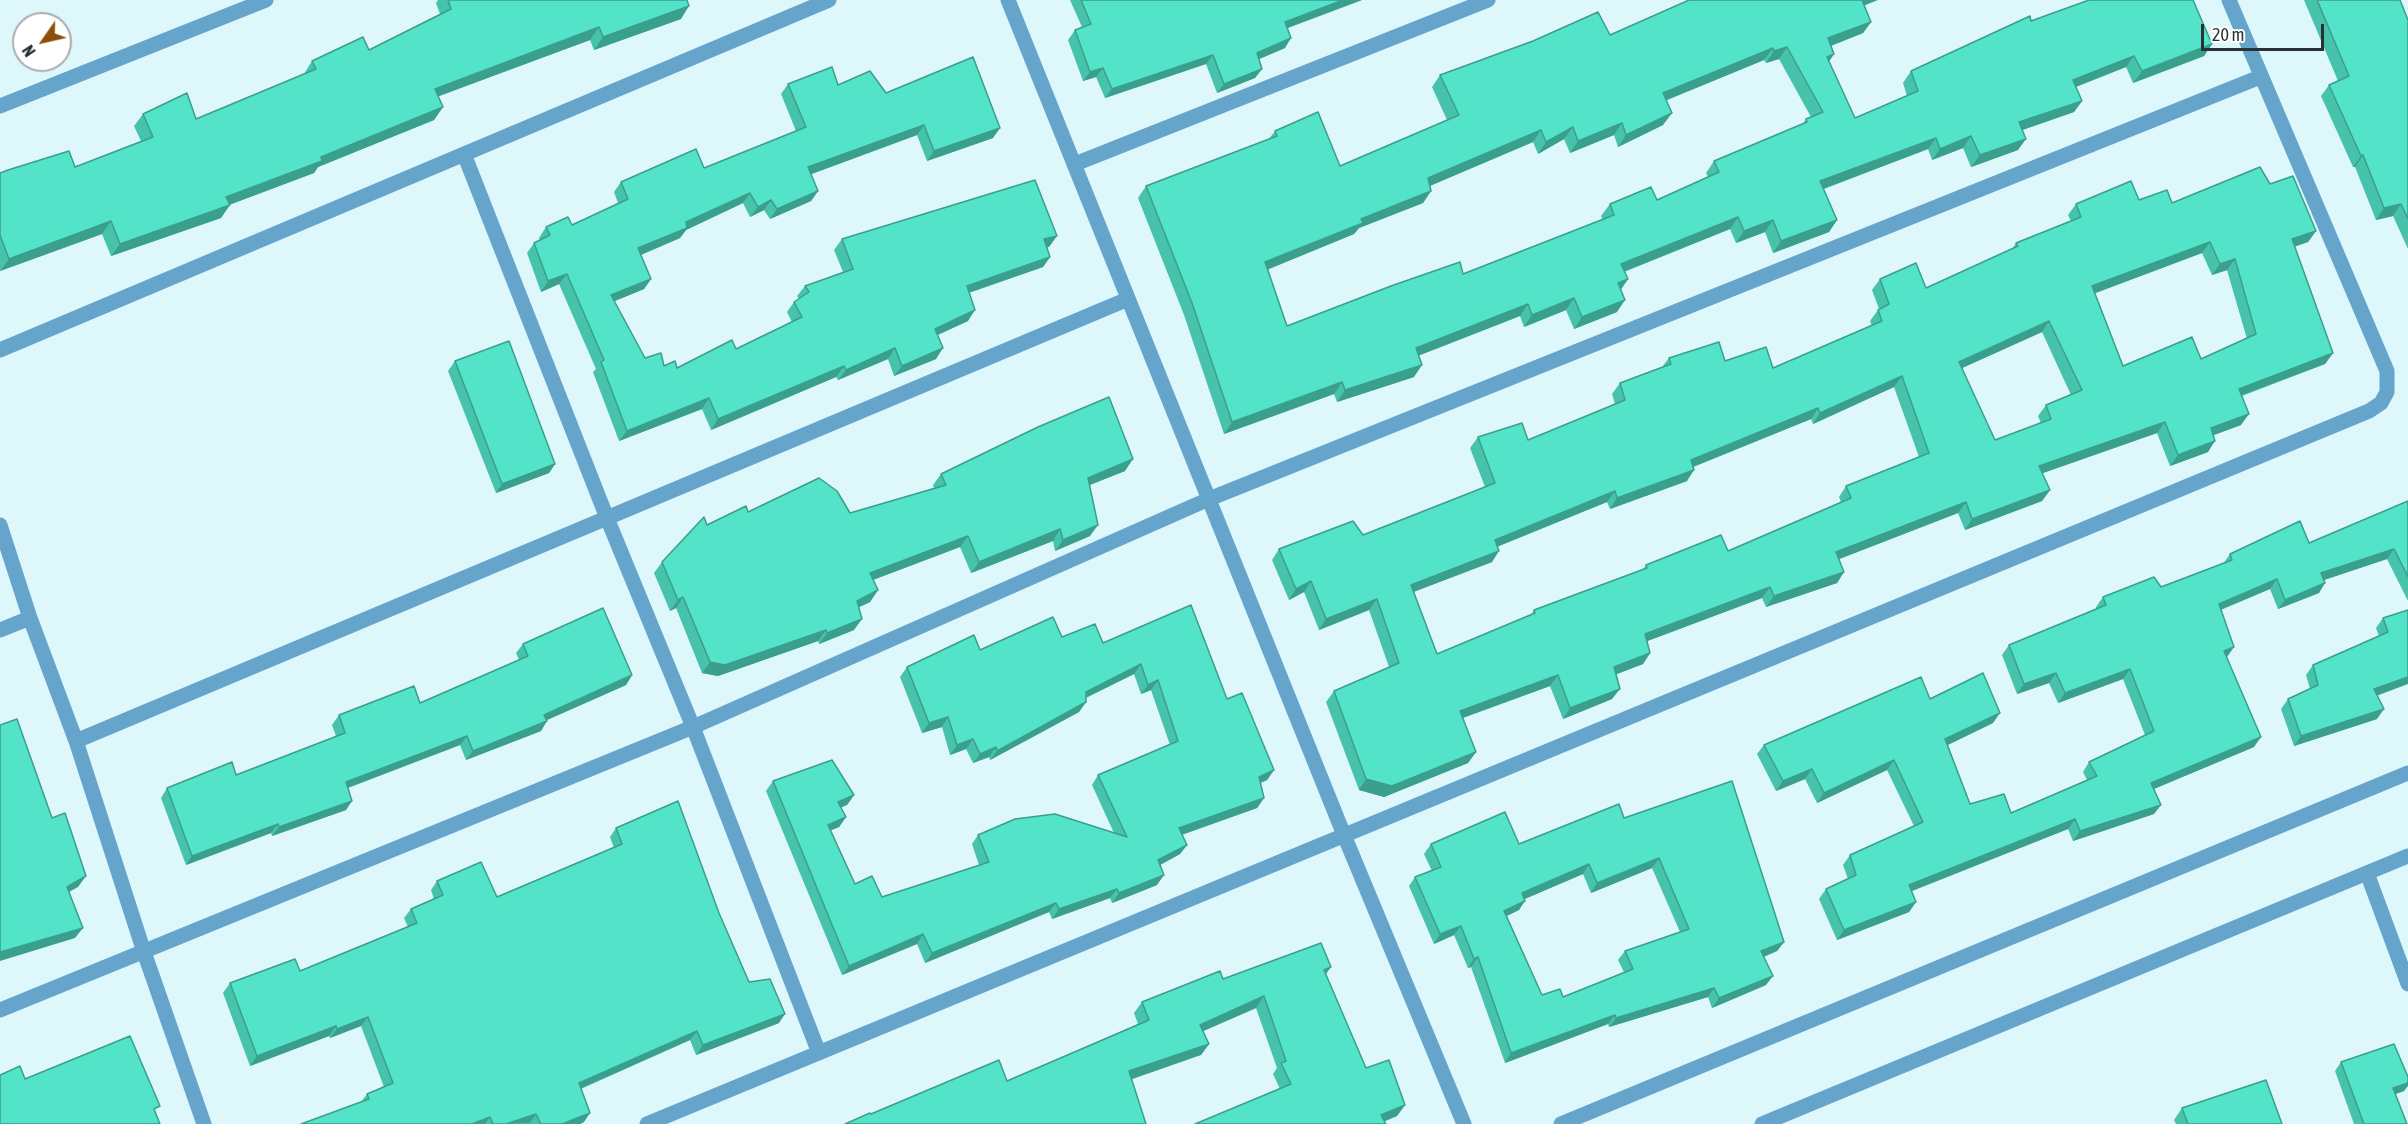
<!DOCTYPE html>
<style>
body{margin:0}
#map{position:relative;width:2408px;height:1124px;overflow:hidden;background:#def7fb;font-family:"Asap Condensed",sans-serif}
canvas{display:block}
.north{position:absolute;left:12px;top:12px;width:60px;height:60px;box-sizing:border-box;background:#fff;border:2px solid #a9adad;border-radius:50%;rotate:236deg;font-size:16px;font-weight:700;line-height:24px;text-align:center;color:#283133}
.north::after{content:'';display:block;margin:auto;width:21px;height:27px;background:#8a500a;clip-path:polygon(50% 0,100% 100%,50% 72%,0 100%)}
.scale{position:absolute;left:2201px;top:24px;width:123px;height:27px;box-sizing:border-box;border:3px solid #283133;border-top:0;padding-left:8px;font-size:18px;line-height:21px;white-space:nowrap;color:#283133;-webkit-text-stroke:4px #fff;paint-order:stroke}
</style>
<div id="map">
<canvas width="2408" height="1124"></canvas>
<div class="north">N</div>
<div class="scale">20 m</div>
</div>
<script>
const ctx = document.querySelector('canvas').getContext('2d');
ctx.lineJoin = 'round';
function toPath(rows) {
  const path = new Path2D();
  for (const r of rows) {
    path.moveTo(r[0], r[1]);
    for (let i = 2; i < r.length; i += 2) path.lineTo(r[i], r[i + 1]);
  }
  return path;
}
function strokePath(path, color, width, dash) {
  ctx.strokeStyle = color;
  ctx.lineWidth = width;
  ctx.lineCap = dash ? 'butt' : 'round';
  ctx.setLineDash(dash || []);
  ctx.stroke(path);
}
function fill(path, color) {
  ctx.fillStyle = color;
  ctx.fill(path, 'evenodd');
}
const minor = toPath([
 [1008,0,1344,835,1464,1124],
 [0,106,266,0],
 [464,154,607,518,693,727,819,1053],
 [1075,164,1488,0],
 [0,350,829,0],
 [0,525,30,618,76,741,144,952,204,1124],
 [0,630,30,618],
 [76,741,1128,299],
 [2367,873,2408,984],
 [0,1010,693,727,1209,499,2260,77],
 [647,1124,2369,411,2381,403,2387,392,2387,371,2229,0]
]);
const tertiary = toPath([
 [1561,1124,2408,773],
 [1762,1124,2408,856]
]);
const wall = toPath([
 [438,0,687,0,681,19,594,50,590,40,438,96,443,107,434,120,318,167,314,173,229,205,221,218,111,256,102,234,0,271,0,173,75,167,141,141,134,126,143,114,196,119,304,74,312,61,369,50,440,14,436,3],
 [1070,0,1362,0,1288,28,1285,48,1259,59,1262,69,1255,78,1217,93,1206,64,1105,98,1096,77,1083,81,1068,40,1075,30,1082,27],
 [2304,0,2400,0,2408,20,2408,249,2393,216,2376,220,2355,167,2353,167,2321,96,2329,85,2338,81],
 [1864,6,1871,22,1863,33,1831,46,1834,54,1829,61,1855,118,1907,96,1903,83,1911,71,2031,21,2212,44,2204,56,2133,83,2126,67,2076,87,2082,101,2074,112,2022,130,2018,150,1971,167,1963,148,1932,160,1928,149,1824,189,1837,220,1829,232,1773,253,1765,232,1736,243,1730,229,1624,272,1628,279,1621,290,1617,312,1574,329,1566,310,1524,327,1520,316,1418,356,1414,377,1337,402,1334,394,1224,434,1184,315,1138,198,1146,186,1269,139,1275,131,1340,166,1447,120,1432,87,1440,75,1610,35],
 [1779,59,1811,117,1806,119,1802,125,1714,161,1706,173,1708,177,1657,200,1610,204,1601,216,1603,220,1463,274,1287,326,1268,269,1354,234,1359,228,1423,203,1431,191,1430,186,1533,142,1538,154,1564,139,1570,153,1614,135,1618,147,1663,125,1666,100,1764,60,1766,63],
 [788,84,838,85,886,93,993,138,927,161,917,135,811,174,818,191,811,201,770,219,764,210,750,217,743,203,686,230,680,238,641,255,651,279,644,289,614,301,645,358,664,366,677,368,736,349,792,322,787,312,794,302,799,299,797,296,805,286,843,272,834,250,842,239,1049,247,1047,247,1050,257,1043,267,969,293,968,321,938,335,936,359,894,376,888,359,838,380,836,377,711,430,702,409,619,441,593,372,596,369,559,284,541,292,527,253,534,243,540,240,539,238,546,227,572,225,618,203,614,192,621,182,704,168,796,131,781,94],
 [2270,184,2316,231,2308,242,2294,247,2333,353,2325,364,2242,396,2241,425,2214,435,2208,452,2170,466,2157,433,2042,473,2050,490,2042,501,1965,530,1958,513,1839,559,1844,572,1837,583,1766,607,1762,598,1647,641,1650,653,1643,664,1616,674,1612,699,1563,719,1550,686,1462,718,1476,752,1468,763,1384,797,1359,790,1326,702,1334,691,1389,667,1369,610,1319,630,1304,592,1289,600,1272,560,1279,549,1363,535,1485,487,1470,448,1478,437,1528,440,1615,404,1612,394,1620,383,1662,367,1669,358,1725,361,1773,368,1872,326,1870,321,1878,310,1879,309,1872,290,1880,279,1926,288,2012,249,2016,243,2071,221,2068,215,2076,204,2139,200,2172,203],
 [2202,253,2212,275,2227,270,2247,339,2201,359,2123,366,2095,293],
 [2042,332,2071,395,2046,405,2038,416,2041,423,1995,440,1962,368],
 [1894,387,1919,457,1846,486,1839,497,1841,502,1728,551,1646,565,1643,569,1534,610,1531,615,1437,654,1413,592,1492,562,1498,546,1607,502,1610,509,1687,481,1693,467,1811,419,1813,424],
 [455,361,555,464,549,473,496,493,448,371],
 [1125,471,1089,485,1090,536,1055,551,1053,541,971,573,960,547,873,580,878,590,870,602,859,607,854,630,819,644,818,641,718,676,702,673,676,608,670,611,654,573,662,562,707,525,748,512,850,513,934,488,933,485,941,474],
 [2408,501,2408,601,2387,559,2324,580,2319,593,2278,609,2270,589,2221,610,2227,657,2254,747,2154,789,2154,814,2073,841,2068,829,1911,891,1916,902,1909,912,1837,940,1819,899,1826,889,1848,879,1843,865,1850,855,1914,826,1887,770,1817,803,1805,779,1776,791,1757,754,1764,745,1930,699,1993,723,1948,745,1970,804,2011,813,2087,780,2083,772,2089,762,2145,735,2123,679,2058,703,2049,683,2017,694,2002,655,2009,645,2096,609,2096,607,2103,597,2161,587,2223,564,2230,554,2309,543],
 [2408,610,2377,696,2377,719,2294,746,2281,709,2288,699,2310,689,2306,675,2313,665,2379,636,2376,628,2383,618],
 [1062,637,1103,643,1227,699,1274,770,1267,780,1260,783,1264,798,1257,808,1182,835,1187,845,1180,854,1160,865,1157,885,1112,903,1110,898,1052,919,1049,912,925,963,917,944,842,975,766,791,773,781,854,795,847,805,841,807,846,817,839,827,831,830,855,884,882,897,979,865,972,844,978,835,1114,833,1092,785,1098,775,1170,745,1151,690,1141,694,1134,674,1086,698,1086,702,1079,712,990,760,989,757,973,763,966,749,950,755,942,727,922,733,900,677,907,667,980,650],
 [523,644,632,675,626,685,547,720,541,731,466,760,460,745,348,788,346,810,272,836,271,833,186,865,161,798,167,788,236,775,336,736,332,725,339,715,420,703,519,660,516,653],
 [1624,818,1784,942,1777,951,1764,957,1766,985,1712,1008,1708,997,1609,1027,1608,1024,1505,1063,1471,967,1468,968,1454,935,1434,944,1409,886,1415,877,1432,871,1424,854,1431,844,1519,844],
 [1652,868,1680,932,1625,951,1618,960,1624,972,1563,997,1542,995,1507,916,1519,910,1525,899,1583,874,1591,893],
 [616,828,719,913,749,982,779,1023,696,1055,690,1040,581,1089,584,1122,580,1124,301,1124,361,1102,367,1094,384,1087,361,1026,330,1038,329,1036,250,1066,223,993,230,983,300,971,408,927,404,918,411,909,434,899,431,890,437,881,497,897,614,848,610,837],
 [1326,974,1366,1068,1405,1105,1397,1116,1385,1121,1280,1089,1273,1074,1277,1068,1256,1008,1203,1031,1209,1044,1201,1055,871,1114,1007,1081,1138,1024,1134,1013,1142,1002,1223,979],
 [2341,1062,2404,1091,2395,1094,2407,1124,2354,1124,2335,1071],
 [2182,1108,2282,1124,2176,1124,2174,1120]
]);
const shadedWall = toPath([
 [1343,0,1362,0,1279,31,1285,22],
 [1860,0,1878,0,1853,10],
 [689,6,681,19,594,50,603,37],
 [1871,22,1863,33,1820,50,1828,38],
 [599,27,590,40,426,101,435,89],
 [1291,38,1285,48,1250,63,1257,53],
 [2212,44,2204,56,2133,83,2142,71],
 [1787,47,1779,59,1766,63,1774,51],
 [1773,48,1764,60,1655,105,1663,93],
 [1834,54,1826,66,1827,57],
 [1213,55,1206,64,1105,98,1112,89],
 [2134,56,2126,67,2065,91,2073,80],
 [1103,68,1096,77,1083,81,1090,72],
 [1262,69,1255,78,1217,93,1224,84],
 [2082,101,2074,112,2011,134,2019,122],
 [443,107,434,120,318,167,314,173,218,209,226,197,321,157],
 [1672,113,1663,125,1618,147,1626,135],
 [1622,123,1614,135,1570,153,1578,141],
 [924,125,917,135,801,178,808,167],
 [1573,127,1564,139,1538,154,1546,142],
 [1000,128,993,138,927,161,934,151],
 [1541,130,1533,142,1420,190,1428,178],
 [1971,136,1963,148,1932,160,1940,149],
 [1936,138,1928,149,1812,193,1820,181],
 [2026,139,2018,150,1971,167,1980,155],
 [2363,155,2355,167,2353,167,2361,156],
 [818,191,811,201,770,219,777,209],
 [1431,191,1423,203,1359,228,1354,234,1257,274,1265,262,1361,219],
 [750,193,743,203,686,230,680,238,631,259,638,248,686,222],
 [771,200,764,210,750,217,758,207],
 [2401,204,2393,216,2376,220,2384,208],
 [230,205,221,218,111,256,120,244],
 [1738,217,1730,229,1613,276,1621,264],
 [1773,220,1765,232,1736,243,1744,231],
 [1837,220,1829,232,1773,253,1781,241],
 [111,221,102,234,0,271,9,259],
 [2316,231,2308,242,2284,250,2292,239],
 [1057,236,1049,247,1037,249,1044,239],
 [2210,242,2202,253,2085,297,2092,286],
 [1050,257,1043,267,959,296,967,286],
 [2235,259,2227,270,2212,275,2220,264],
 [567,274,559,284,541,292,548,281],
 [651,279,644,289,603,306,611,295],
 [1628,279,1619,291,1618,283],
 [1574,298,1566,310,1524,327,1532,315],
 [1625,300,1617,312,1574,329,1582,317],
 [1528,304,1520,316,1407,360,1416,348],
 [975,310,968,321,928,339,935,329],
 [2049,321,2042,332,1951,373,1959,362],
 [895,348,888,359,838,380,846,370],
 [943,348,936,359,894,376,902,366],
 [2333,353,2325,364,2231,399,2239,389],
 [1422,365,1414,377,1337,402,1345,390],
 [844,366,836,377,711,430,718,419],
 [1902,376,1894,387,1813,424,1820,413],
 [1342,382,1334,394,1224,434,1232,422],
 [709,398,702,409,619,441,627,431],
 [1818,408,1811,419,1683,471,1691,460],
 [2249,414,2241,425,2203,439,2211,428],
 [2165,422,2157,433,2032,477,2039,466],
 [2215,441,2208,452,2170,466,2178,455],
 [1133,459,1125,471,1080,489,1088,478],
 [555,464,549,473,496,493,502,484],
 [1694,470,1687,481,1610,509,1617,498],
 [2050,490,2042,501,1965,530,1972,519],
 [1615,491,1607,502,1487,551,1495,540],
 [1966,502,1958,513,1829,563,1836,552],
 [1098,525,1090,536,1055,551,1063,540],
 [1060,529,1053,541,971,573,979,562],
 [968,536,960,547,862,584,870,573],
 [2394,549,2387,559,2315,583,2321,573],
 [1499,551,1492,562,1403,596,1411,585],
 [1844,572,1837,583,1766,607,1774,596],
 [2277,579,2270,589,2212,613,2219,604],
 [1311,581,1304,592,1289,600,1296,589],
 [2325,583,2319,593,2278,609,2285,600],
 [1770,587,1762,598,1637,645,1645,634],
 [878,590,870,602,849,612,857,601],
 [683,597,676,608,670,611,678,600],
 [1377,599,1369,610,1319,630,1326,619],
 [862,619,854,630,819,644,827,633],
 [826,630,818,641,718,676,702,673,710,662],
 [2234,647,2227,657,2224,651],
 [1650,653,1643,664,1607,678,1614,667],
 [1141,664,1134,674,1079,701,1086,692],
 [2130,669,2123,679,2058,703,2065,693],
 [2056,673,2049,683,2017,694,2024,684],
 [632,675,626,685,538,724,544,715],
 [1558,675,1550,686,1452,722,1460,711],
 [2408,677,2408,684,2368,699,2374,689],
 [1158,680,1151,690,1141,694,1148,685],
 [1620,689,1612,699,1563,719,1570,708],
 [1086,702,1079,712,990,760,997,751],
 [2384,709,2377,719,2294,746,2301,736],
 [2000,713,1993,723,1939,749,1945,739],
 [948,717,942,727,922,733,929,723],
 [547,721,541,731,466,760,473,751],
 [467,736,460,745,339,791,346,782],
 [2261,737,2254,747,2144,793,2151,783],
 [973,739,966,749,950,755,957,745],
 [996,747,989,757,973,763,980,754],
 [1476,752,1468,763,1384,797,1359,790,1366,779],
 [1894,760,1887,770,1817,803,1824,793],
 [1812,769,1805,779,1776,791,1783,781],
 [1274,770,1267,780,1252,787,1259,777],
 [854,795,847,805,831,812,838,802],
 [1264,798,1257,808,1172,838,1179,828],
 [352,801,346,810,272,836,279,827],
 [2161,805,2154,814,2073,841,2080,831],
 [846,817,839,827,822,834,828,825],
 [2075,819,2068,829,1902,895,1909,885],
 [278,824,271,833,186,865,192,856],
 [1187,845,1180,854,1151,870,1158,860],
 [1659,858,1652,868,1591,893,1597,883],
 [1589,864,1583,874,1515,903,1522,893],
 [1164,875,1157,885,1112,903,1119,893],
 [86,876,78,887,60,897,67,887],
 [1117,889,1110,898,1052,919,1059,909],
 [1525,901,1519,910,1498,920,1504,911],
 [1916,902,1909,912,1837,940,1844,930],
 [1056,903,1049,912,925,963,932,953],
 [1461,926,1454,935,1434,944,1440,934],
 [83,928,75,938,0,961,0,952],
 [923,934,917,944,842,975,849,966],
 [1784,942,1777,951,1755,960,1761,951],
 [1478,957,1471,967,1468,968,1474,959],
 [1331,967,1323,978,1324,970],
 [1773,976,1766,985,1712,1008,1719,998],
 [1714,988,1708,997,1609,1027,1616,1018],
 [1264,996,1256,1008,1192,1036,1200,1025],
 [785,1014,779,1023,696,1055,703,1045],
 [1615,1015,1608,1024,1505,1063,1511,1053],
 [368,1017,361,1026,330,1038,337,1029],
 [336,1026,329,1036,250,1066,257,1056],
 [697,1031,690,1040,572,1092,579,1083],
 [1209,1044,1201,1055,1121,1083,1129,1071],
 [2408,1083,2408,1086,2404,1091,2387,1097,2393,1088],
 [1405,1105,1397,1116,1378,1124,1381,1115],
 [590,1113,584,1122,580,1124,562,1124],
 [536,1114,530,1123,506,1124],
 [490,1117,485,1124,472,1124]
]);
const building = toPath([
 [448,0,687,0,689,6,603,37,599,27,435,89,443,107,321,157,322,161,226,197,230,205,120,244,111,221,9,259,0,235,0,173,8,170,69,151,75,167,153,137,143,114,187,93,196,119,316,69,312,61,363,37,369,50,451,9,448,0],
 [1081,0,1343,0,1285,22,1291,38,1257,53,1262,69,1224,84,1213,55,1112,89,1103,68,1090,72,1075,30,1091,24,1081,0],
 [1689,0,1862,0,1871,22,1828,38,1834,54,1827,57,1855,118,1918,91,1911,71,2030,16,2031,21,2089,0,2193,0,2212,44,2142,71,2134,56,2073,80,2082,101,2019,122,2026,139,1980,155,1971,136,1940,149,1936,138,1820,181,1837,220,1781,241,1773,220,1744,231,1738,217,1621,264,1628,279,1618,283,1625,300,1582,317,1574,298,1532,315,1528,304,1416,348,1422,365,1345,390,1342,382,1232,422,1192,303,1146,186,1277,136,1275,131,1318,112,1340,166,1459,115,1440,75,1533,41,1598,12,1610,35,1689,0],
 [1787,47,1823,112,1806,119,1807,122,1714,161,1719,172,1657,200,1651,187,1610,204,1614,215,1463,274,1460,262,1391,286,1287,326,1265,262,1363,223,1361,219,1431,191,1428,178,1541,130,1546,142,1573,127,1578,141,1622,123,1626,135,1672,113,1663,93,1773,48,1774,51,1787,47],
 [2317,0,2400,0,2408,20,2408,219,2401,204,2384,208,2363,155,2361,156,2329,85,2349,76,2317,0],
 [973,57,1000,128,934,151,924,125,808,167,818,191,777,209,771,200,758,207,750,193,686,222,687,228,638,248,651,279,611,295,645,358,661,353,664,366,675,361,677,368,732,340,736,349,802,317,794,302,809,292,805,286,853,269,842,239,1035,180,1057,236,1044,239,1050,257,967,286,975,310,935,329,943,348,902,366,895,348,846,370,844,366,718,419,709,398,627,431,601,362,604,360,567,274,548,281,534,243,550,235,546,227,568,217,572,225,628,199,621,182,696,149,704,168,806,127,788,84,832,67,838,85,870,71,886,93,973,57],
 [2260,167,2270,184,2293,176,2316,231,2292,239,2333,353,2239,389,2249,414,2211,428,2215,441,2178,455,2165,422,2039,466,2050,490,1972,519,1966,502,1836,552,1844,572,1774,596,1770,587,1645,634,1650,653,1614,667,1620,689,1570,708,1558,675,1460,711,1476,752,1392,786,1366,779,1334,691,1399,663,1377,599,1326,619,1311,581,1296,589,1279,549,1353,521,1363,535,1495,483,1478,437,1522,423,1528,440,1625,400,1620,383,1671,364,1669,358,1719,342,1725,361,1766,347,1773,368,1882,321,1878,310,1889,304,1880,279,1916,263,1926,288,2018,246,2016,243,2081,217,2076,204,2131,181,2139,200,2167,190,2172,203,2260,167],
 [2210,242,2220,264,2235,259,2256,334,2201,359,2192,337,2123,366,2092,286,2210,242],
 [2049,321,2082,390,2046,405,2051,419,1995,440,1959,362,2049,321],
 [1902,376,1929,453,1846,486,1851,498,1728,551,1721,535,1646,565,1647,568,1534,610,1535,613,1437,654,1411,585,1499,551,1495,540,1615,491,1617,498,1694,470,1691,460,1818,408,1820,413,1902,376],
 [509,341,555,464,502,484,455,361,509,341],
 [1109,397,1133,459,1088,478,1098,525,1063,540,1060,529,979,562,968,536,870,573,878,590,857,601,862,619,827,633,826,630,725,665,710,662,683,597,678,600,662,562,704,517,707,525,746,506,748,512,819,478,837,491,850,513,946,485,941,474,1038,427,1109,397],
 [2408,501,2408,577,2394,549,2321,573,2325,583,2285,600,2277,579,2219,604,2234,647,2224,651,2261,737,2151,783,2161,805,2080,831,2075,819,1909,885,1916,902,1844,930,1826,889,1856,875,1850,855,1923,822,1894,760,1824,793,1812,769,1783,781,1764,745,1921,677,1930,699,1983,673,2000,713,1945,739,1970,804,2004,794,2011,813,2097,776,2089,762,2154,731,2130,669,2065,693,2056,673,2024,684,2009,645,2106,605,2103,597,2154,577,2161,587,2232,560,2230,554,2300,521,2309,543,2408,501],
 [1191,605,1227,699,1242,693,1274,770,1259,777,1264,798,1179,828,1187,845,1158,860,1164,875,1119,893,1117,889,1059,909,1056,903,932,953,923,934,849,966,773,781,832,760,854,795,838,802,846,817,828,825,855,884,872,876,882,897,989,862,978,835,1015,819,1055,814,1127,837,1098,775,1178,741,1158,680,1148,685,1141,664,1086,692,1086,702,997,751,996,747,980,754,973,739,957,745,948,717,929,723,907,667,974,635,980,650,1053,617,1062,637,1095,624,1103,643,1191,605],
 [603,608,632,675,544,715,547,721,473,751,467,736,346,782,352,801,279,827,278,824,192,856,167,788,232,762,236,775,345,733,339,715,414,686,420,703,528,656,523,644,603,608],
 [2408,610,2408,677,2374,689,2384,709,2301,736,2288,699,2318,685,2313,665,2388,632,2383,618,2408,610],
 [17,719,52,818,65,813,86,876,67,887,83,928,0,952,0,725,17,719],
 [1732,781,1784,942,1761,951,1773,976,1719,998,1714,988,1616,1018,1615,1015,1511,1053,1478,957,1474,959,1461,926,1440,934,1415,877,1441,867,1431,844,1505,812,1519,844,1619,804,1624,818,1732,781],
 [1659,858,1689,929,1625,951,1633,969,1563,997,1560,989,1542,995,1504,911,1525,901,1522,893,1589,864,1597,883,1659,858],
 [678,801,719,913,749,982,770,979,785,1014,703,1045,697,1031,579,1083,590,1113,562,1124,541,1124,536,1114,506,1124,493,1124,490,1117,472,1124,301,1124,369,1099,367,1094,393,1083,368,1017,337,1029,336,1026,257,1056,230,983,295,959,300,971,417,923,411,909,443,895,437,881,481,862,497,897,622,844,616,828,678,801],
 [1321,943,1331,967,1324,970,1366,1068,1389,1060,1405,1105,1381,1115,1386,1124,1195,1124,1291,1084,1281,1063,1286,1061,1264,996,1200,1025,1209,1044,1129,1071,1146,1124,845,1124,870,1113,871,1114,999,1060,1007,1081,1149,1020,1142,1002,1220,971,1223,979,1321,943],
 [130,1036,160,1106,154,1109,160,1124,0,1124,0,1075,20,1066,25,1079,130,1036],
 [2394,1044,2408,1077,2408,1083,2393,1088,2407,1124,2364,1124,2341,1062,2394,1044],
 [2266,1080,2282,1124,2188,1124,2182,1108,2266,1080]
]);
strokePath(minor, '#66a5cb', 15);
strokePath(tertiary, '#66a5cb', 15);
fill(wall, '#47c3ac');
fill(shadedWall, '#3a9f8c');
fill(building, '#53e3c8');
strokePath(building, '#3a9f8c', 1.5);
</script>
